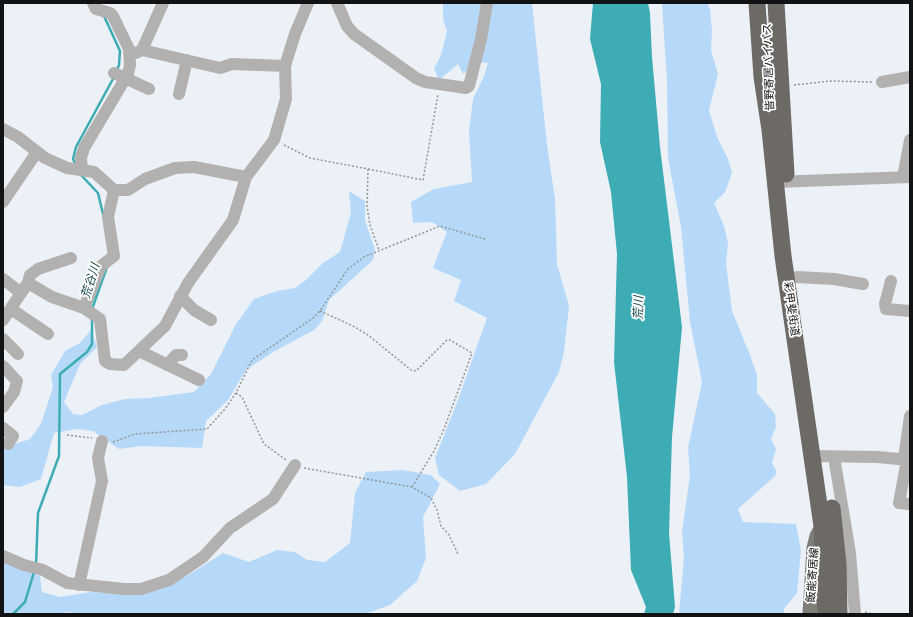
<!DOCTYPE html>
<meta charset="utf-8">
<style>
body{margin:0}
#map{position:relative;width:913px;height:617px;overflow:hidden;background:#ebf1f6;font-family:"Open Sans",sans-serif}
canvas{display:block}
.frame{position:absolute;inset:0;border:4px solid #101214;pointer-events:none}
</style>
<div id="map">
<canvas width="913" height="617"></canvas>
<div class="frame"></div>
</div>
<script>
const ctx = document.querySelector('canvas').getContext('2d');
ctx.lineJoin = 'round';
function fill(path, color) {
  ctx.fillStyle = color;
  ctx.fill(path, 'evenodd');
}
function toPath(rows) {
  const path = new Path2D();
  for (const r of rows) {
    path.moveTo(r[0], r[1]);
    for (let i = 2; i < r.length; i += 2) path.lineTo(r[i], r[i + 1]);
  }
  return path;
}
function strokePath(path, color, width, dash) {
  ctx.strokeStyle = color;
  ctx.lineWidth = width;
  ctx.lineCap = dash ? 'butt' : 'round';
  ctx.setLineDash(dash || []);
  ctx.stroke(path);
}
function write(font, color, halo, rows, align = 'center') {
  ctx.font = font + ' "Open Sans","Noto Sans JP",sans-serif';
  ctx.lineWidth = 3.5;
  ctx.setLineDash([]);
  ctx.textBaseline = 'middle';
  ctx.strokeStyle = halo;
  ctx.fillStyle = color;
  for (const [text, x, y, turn = 0] of rows) {
    ctx.save();
    ctx.translate(x, y);
    ctx.rotate((+turn || 0) * Math.PI / 180);
    ctx.textAlign = isNaN(turn) ? turn : align;
    if (halo) ctx.strokeText(text, 0, 0);
    ctx.fillText(text, 0, 0);
    ctx.restore();
  }
}
const green = toPath([
 [443,3,532,3,547,145,555,199,557,264,569,306,564,352,559,372,515,454,486,484,460,491,439,475,435,458,458,400,487,318,454,301,461,280,433,268,447,232,432,222,413,223,411,202,434,189,472,182,469,131,473,99,484,76,488,63,479,62,463,74,458,64,439,80,434,69,441,55,447,31,443,19],
 [662,3,707,3,710,9,712,31,711,50,718,74,709,110,717,137,728,159,732,173,725,192,714,203,724,226,728,243,726,263,732,311,750,355,757,375,757,393,775,414,776,427,771,439,776,449,772,463,777,472,775,476,738,509,743,522,796,524,801,550,797,593,784,609,784,614,679,614,684,557,682,532,690,475,688,448,702,382,690,322,681,227,668,158,667,81],
 [349,191,365,201,365,220,375,250,373,260,329,300,322,321,314,330,273,352,246,370,228,400,206,421,202,448,141,446,119,449,93,431,77,429,54,433,41,479,20,487,3,485,3,448,30,439,41,424,53,387,51,375,65,351,80,343,91,330,97,347,80,364,64,402,73,414,82,415,102,405,125,399,149,398,194,392,211,374,236,324,254,299,277,291,295,288,306,280,323,263,340,252,351,213],
 [403,470,431,475,440,484,423,517,426,558,417,581,390,605,365,614,78,614,67,612,59,614,3,614,3,561,40,576,42,592,60,597,91,592,134,595,162,587,190,574,223,553,249,562,277,550,295,552,307,560,325,562,350,543,355,493,366,472]
]);
const water = toPath([
 [593,3,648,3,650,13,652,57,660,147,682,327,672,437,669,533,675,607,673,614,644,614,646,607,631,570,627,477,614,362,617,254,611,192,600,142,601,84,590,39]
]);
const stream = toPath([
 [104,16,120,51,119,65,117,70],
 [76,165,73,159,76,147,114,77],
 [81,175,98,193,103,214],
 [92,309,107,267],
 [36,565,38,513,59,456,60,374,87,352,92,344,92,318],
 [13,614,25,602,34,572]
]);
const path = toPath([
 [794,85,831,81,872,82],
 [284,145,310,158,368,169,367,206,370,225,379,250],
 [368,169,423,180,438,94],
 [320,311,353,326,368,335,411,370,416,371,447,340,450,340,472,353,444,429,434,451,412,487],
 [236,393,242,397,264,444,286,460],
 [67,435,92,438],
 [113,442,135,434,207,429,225,409,236,393,252,360,313,318,320,311,348,269,364,257,440,226,485,239],
 [304,468,412,487,431,498,437,510,441,526,449,535,458,554],
 [865,612,873,614]
]);
const minor = toPath([
 [337,3,347,26,354,34,416,78,425,82,466,88,469,86,481,39,487,3],
 [142,50,220,68,232,64,285,66],
 [136,53,142,50,163,3],
 [114,73,149,89],
 [882,82,910,77],
 [179,94,187,60],
 [3,129,18,137,45,158,67,168,94,172,114,190,128,190,145,179,175,168,194,167,246,177],
 [82,169,81,158,84,148,128,74,130,65,129,49,113,16,110,13,96,9,93,3],
 [903,177,910,140],
 [776,182,910,177],
 [3,202,37,152],
 [797,277,834,279,863,284],
 [3,279,21,293,28,283,52,297,84,308,100,319,105,361,110,364,124,365,165,326,188,283,233,220,246,177,274,140,286,99,285,66,295,34,308,3],
 [891,281,885,304,886,309,910,311],
 [28,283,30,275,38,269,71,258],
 [180,296,194,310,211,320],
 [84,308,101,266,114,256,108,217,114,190],
 [11,309,48,334],
 [3,320,21,293],
 [3,339,18,354],
 [139,351,199,380],
 [167,365,176,355,182,355],
 [3,366,17,381,14,392,3,407],
 [3,428,13,436,8,444],
 [813,456,877,457,910,460],
 [834,457,850,553,855,614],
 [904,459,910,416],
 [907,460,899,503,909,504],
 [3,556,24,565,43,570,67,583,124,589,141,589,169,580,203,557,230,528,273,499,295,465],
 [79,585,102,481,98,458,102,441]
]);
const major = toPath([
 [810,614,814,548,817,536,822,527]
]);
const highway = toPath([
 [757,3,762,77,770,130,783,256,822,526,826,614],
 [776,3,786,174],
 [832,508,838,564,839,614]
]);
const streetNames = [
 ["皆野寄居バイパス",769,67,-92],
 ["彩甲斐街道",791,309,82],
 ["飯能寄居線",813,575,-86]
];
const waterNames = [
 ["荒谷川",91,281,-73],
 ["荒川",639,308,-89]
];
fill(green, '#b7d9f9');
fill(water, '#3dacb4');
strokePath(stream, '#3dacb4', 2.5);
strokePath(path, '#919699', 1.5, [2, 2]);
strokePath(minor, '#b3b1af', 12);
strokePath(major, '#7f7d78', 15);
strokePath(highway, '#6d6a65', 17);
write('11px', '#101214', '#fff', streetNames);
write('italic 12px', '#1a4b4e', '#fff', waterNames);
</script>
